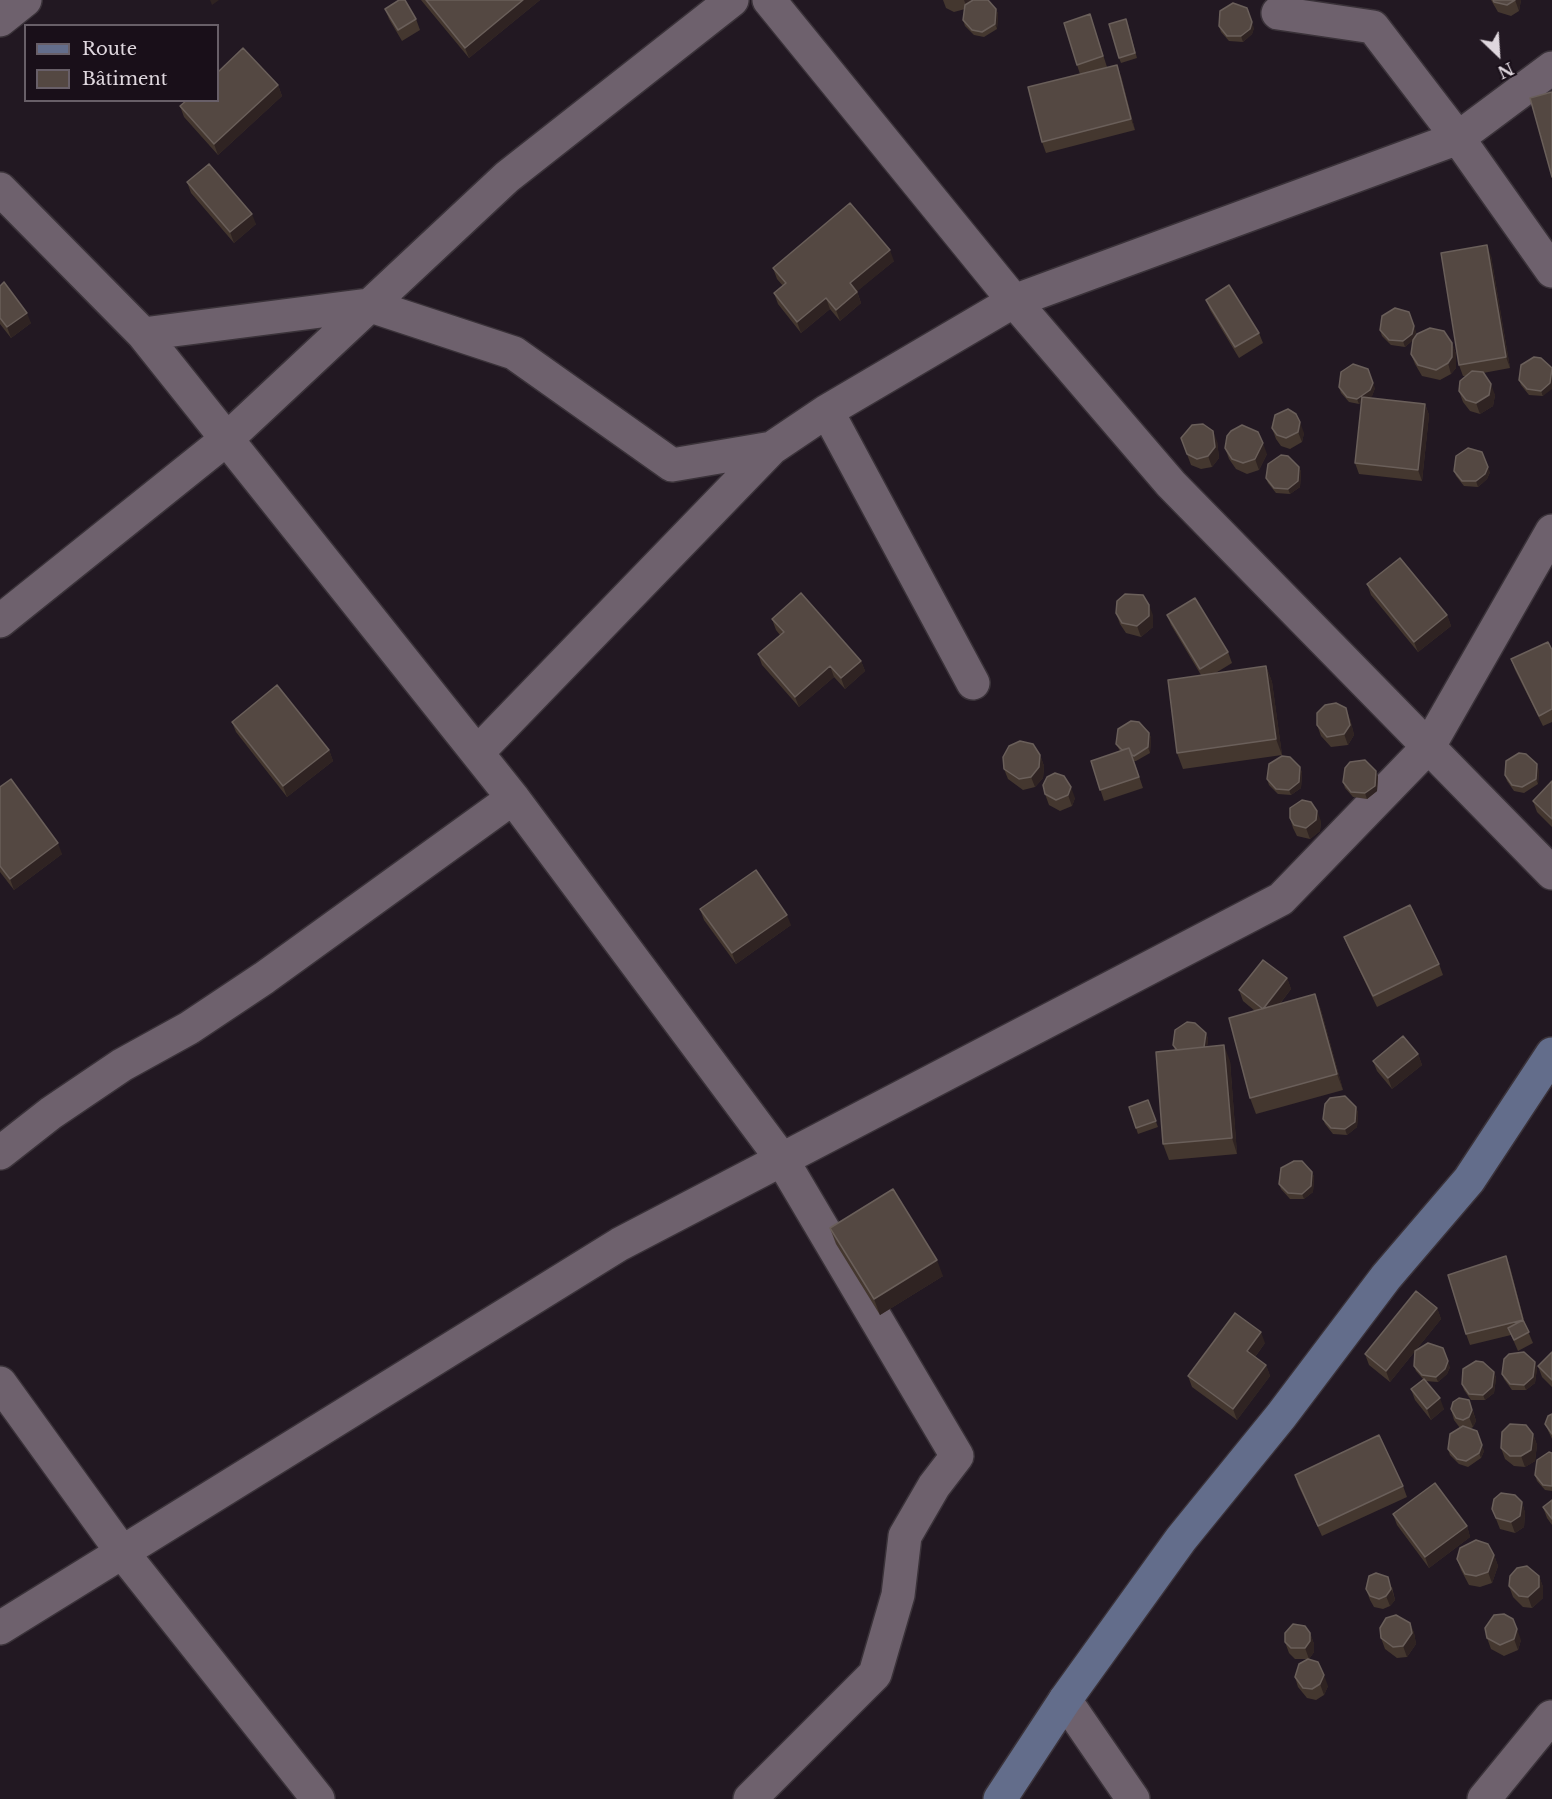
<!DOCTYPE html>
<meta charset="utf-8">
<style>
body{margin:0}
#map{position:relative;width:1552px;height:1799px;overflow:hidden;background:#221822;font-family:"Libre Baskerville",serif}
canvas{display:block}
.legend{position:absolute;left:24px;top:24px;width:195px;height:78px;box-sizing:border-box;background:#190f19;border:2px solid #685f68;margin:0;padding:8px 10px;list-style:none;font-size:18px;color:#dfd7de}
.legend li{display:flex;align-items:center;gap:12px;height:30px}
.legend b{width:30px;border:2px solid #685f68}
.north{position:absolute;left:1468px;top:24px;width:60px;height:60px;-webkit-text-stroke:4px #190f19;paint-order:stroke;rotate:155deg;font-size:16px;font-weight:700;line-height:24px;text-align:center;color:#dfd7de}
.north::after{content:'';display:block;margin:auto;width:21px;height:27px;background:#dfd7de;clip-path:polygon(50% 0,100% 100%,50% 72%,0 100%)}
</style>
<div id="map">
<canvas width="1552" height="1799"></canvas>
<ul class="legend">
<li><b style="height:8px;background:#636d8b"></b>Route</li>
<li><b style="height:16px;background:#544842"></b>Bâtiment</li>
</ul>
<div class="north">N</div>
</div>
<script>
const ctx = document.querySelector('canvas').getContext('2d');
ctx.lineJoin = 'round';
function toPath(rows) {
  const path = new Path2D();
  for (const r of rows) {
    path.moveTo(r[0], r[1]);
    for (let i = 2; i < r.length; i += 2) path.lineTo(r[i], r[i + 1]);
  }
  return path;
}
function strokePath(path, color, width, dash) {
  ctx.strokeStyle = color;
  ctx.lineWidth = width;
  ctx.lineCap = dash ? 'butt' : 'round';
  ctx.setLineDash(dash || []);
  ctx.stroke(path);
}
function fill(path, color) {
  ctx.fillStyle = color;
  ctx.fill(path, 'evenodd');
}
const street = toPath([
 [769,0,1014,301,1171,484,1552,873],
 [1278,13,1373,27,1458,138,1552,271],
 [0,20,25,0],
 [0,189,143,334,513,798,781,1158,957,1456,934,1486,905,1536,898,1595,875,1674,750,1799],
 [143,334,368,305,514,353,672,465,772,448,827,411,1014,301,1458,138,1552,68],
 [827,411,973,683],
 [0,621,228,438,507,177,732,0],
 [477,753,772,448],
 [0,1153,51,1113,122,1065,189,1028,264,978,513,798],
 [0,1383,122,1552,318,1799],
 [0,1628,620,1244,1281,899,1429,746,1552,531],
 [1065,1700,1133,1799],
 [1484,1799,1551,1717]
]);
const secondary = toPath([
 [1000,1799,1065,1700,1181,1539,1281,1416,1386,1277,1469,1180,1552,1054]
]);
const wall = toPath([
 [421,0,540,0,469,58],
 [943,0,971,0,969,2,996,9,998,14,997,29,984,37,974,35,965,26,963,20,965,9,954,12,946,8],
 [1491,0,1521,0,1519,11,1511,16,1498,12],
 [385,9,416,19,420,30,402,41,389,19],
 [1090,14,1107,67,1099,70,1121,76,1135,130,1046,153,1042,142,1080,74,1077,65],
 [1128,25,1137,58,1121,63,1119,58],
 [1219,26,1254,28,1252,34,1243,42,1229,41,1221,32],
 [278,85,282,96,218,155,184,117,180,106],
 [187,182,256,224,234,243,191,193],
 [1491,256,1510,368,1483,373,1495,395,1493,406,1480,414,1470,411,1463,402,1459,391,1466,376,1463,376,1459,365],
 [894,261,857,291,861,303,840,321,830,309,801,333,778,304,774,293,783,286,777,279,773,268],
 [0,286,31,323,11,338,0,324],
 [1206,300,1259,333,1263,343,1239,358,1210,310],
 [1380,330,1416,331,1414,339,1452,343,1456,354,1456,368,1451,374,1440,380,1422,376,1415,364,1411,354,1413,340,1405,347,1391,345,1382,336],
 [1534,357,1543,396,1529,395,1521,385,1519,380],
 [1339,387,1375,388,1372,396,1368,398,1425,404,1429,415,1422,481,1359,474,1355,463,1362,402,1359,404,1349,402,1341,393],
 [1275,415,1304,433,1302,442,1290,449,1281,446,1276,439,1272,428],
 [1181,438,1217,441,1219,458,1212,467,1201,469,1191,465],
 [1225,448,1267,454,1259,470,1247,474,1236,469,1229,459],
 [1299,467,1301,472,1300,487,1290,494,1276,493,1268,483,1266,478],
 [1454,471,1490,472,1487,479,1478,487,1464,486,1456,476],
 [1367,584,1447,615,1451,626,1418,652,1371,595],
 [1116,613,1153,615,1153,627,1141,637,1126,633,1120,624],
 [1167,615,1228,652,1232,663,1214,674,1266,666,1272,682,1282,755,1183,769,1177,753,1201,675,1171,625],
 [772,619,861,661,865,671,845,689,834,677,799,707,762,665,758,654,780,635,776,630],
 [1552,650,1552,722,1543,726,1515,670,1511,659],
 [1350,719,1354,735,1348,745,1331,747,1321,736,1317,725],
 [232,722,329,750,333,761,287,797,236,732],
 [1149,733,1151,738,1150,753,1136,761,1134,761,1143,788,1104,801,1091,761,1120,751,1116,744],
 [1040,755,1044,766,1043,778,1035,787,1023,790,1008,779,1004,769],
 [1300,767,1302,773,1301,788,1291,795,1278,794,1269,785,1267,779],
 [1539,770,1538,784,1524,793,1514,791,1507,781,1505,775],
 [1378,776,1377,791,1367,799,1353,797,1345,788,1343,782],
 [1552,781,1552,827,1537,812,1533,801],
 [1043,785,1075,798,1072,806,1060,811,1049,805,1045,794],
 [0,787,62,854,14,890,0,872],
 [1290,818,1321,821,1320,831,1310,839,1297,836,1293,828],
 [700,909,791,925,736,964,704,920],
 [1344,937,1439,964,1443,975,1377,1007,1348,947],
 [1287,978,1291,989,1279,1005,1315,994,1321,1010,1343,1090,1256,1114,1250,1098,1255,1011,1243,1001,1239,990],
 [1206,1033,1208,1039,1207,1047,1230,1061,1237,1154,1169,1160,1163,1144,1175,1050,1173,1045],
 [1418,1054,1422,1065,1392,1089,1377,1071,1373,1061],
 [1148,1100,1158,1127,1138,1134,1129,1107],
 [1356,1107,1358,1113,1357,1127,1347,1135,1333,1134,1325,1124,1323,1119],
 [1312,1172,1314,1177,1313,1192,1304,1199,1290,1199,1281,1189,1279,1184],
 [830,1228,943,1276,880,1315,836,1244],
 [1506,1256,1510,1267,1525,1324,1533,1343,1518,1351,1511,1335,1470,1345,1466,1334],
 [1437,1308,1441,1319,1390,1382,1369,1365,1365,1354],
 [1265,1343,1255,1357,1266,1365,1270,1376,1237,1420,1192,1387,1188,1376],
 [1552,1352,1552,1387,1542,1377,1538,1366],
 [1535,1362,1537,1368,1535,1383,1526,1390,1512,1390,1504,1379,1502,1374],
 [1414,1366,1450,1367,1447,1374,1438,1382,1425,1381,1444,1409,1431,1420,1415,1400,1411,1389,1423,1379,1416,1371],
 [1494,1372,1496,1378,1494,1393,1485,1400,1471,1400,1464,1390,1462,1384],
 [1451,1409,1473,1411,1476,1421,1473,1427,1470,1429,1484,1451,1481,1458,1468,1467,1459,1464,1450,1455,1448,1449,1460,1428,1454,1420],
 [1552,1414,1552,1439,1545,1424],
 [1533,1434,1537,1445,1535,1461,1525,1467,1514,1466,1505,1459,1501,1448],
 [1552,1453,1552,1491,1545,1490,1537,1481,1535,1475],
 [1295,1475,1403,1486,1407,1497,1322,1536,1298,1485],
 [1552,1500,1552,1525,1547,1518,1543,1507],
 [1522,1502,1525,1513,1524,1527,1515,1533,1500,1529,1492,1509],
 [1393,1514,1467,1526,1470,1537,1429,1568,1397,1525],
 [1494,1555,1498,1566,1492,1583,1480,1587,1469,1585,1461,1570,1457,1559],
 [1539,1576,1543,1587,1543,1598,1532,1608,1523,1607,1513,1597,1509,1586],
 [1392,1587,1395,1600,1390,1606,1383,1609,1374,1607,1370,1600,1366,1589],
 [1410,1623,1414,1633,1416,1644,1407,1657,1397,1658,1385,1649,1381,1638],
 [1310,1633,1314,1644,1314,1652,1309,1659,1295,1659,1289,1653,1285,1642],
 [1487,1638,1521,1640,1518,1650,1504,1656,1491,1649],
 [1295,1677,1328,1686,1324,1695,1316,1700,1307,1698,1298,1687]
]);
const shadedWall = toPath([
 [210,0,219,0,212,5],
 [523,0,540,0,469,58,465,48],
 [964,0,971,0,967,8],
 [1515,0,1521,0,1519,11],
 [996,9,998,14,997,29,995,24],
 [1249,13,1254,28,1252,34,1243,42,1241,36],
 [1117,65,1121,76,1135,130,1131,119],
 [278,85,282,96,218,155,214,144],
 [252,214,256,224,234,243,230,232],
 [1487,245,1491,256,1510,368,1506,357],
 [890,250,894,261,854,294,850,283],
 [857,292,861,303,840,321,836,310],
 [826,298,830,309,801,333,797,322],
 [27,313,31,323,11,338,7,327],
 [1414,326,1416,331,1414,339,1405,347,1403,341],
 [1452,343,1456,354,1456,368,1451,374,1448,363],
 [1552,368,1552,389,1543,396,1541,391],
 [1373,383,1375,388,1372,396,1359,404,1357,399],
 [1491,384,1495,395,1493,406,1480,414,1476,403],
 [1425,404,1429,415,1422,481,1418,470],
 [1300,422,1304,433,1302,442,1298,432],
 [1213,431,1217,441,1219,458,1212,467,1208,456],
 [1263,443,1267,454,1259,470,1255,459],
 [1299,467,1301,472,1300,487,1290,494,1288,489],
 [1488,467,1490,472,1487,479,1478,487,1476,481],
 [1149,605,1153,615,1153,627,1141,637,1137,626],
 [1447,615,1451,626,1418,652,1414,642],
 [861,661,865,671,845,689,841,678],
 [830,666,834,677,799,707,795,697],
 [1266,666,1272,682,1282,755,1276,739],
 [1346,708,1350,719,1354,735,1348,745,1344,734],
 [1149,733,1151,738,1150,753,1148,747],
 [329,750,333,761,287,797,283,786],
 [1040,755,1044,766,1043,778,1035,787,1031,777],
 [1537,764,1539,770,1538,784,1536,779],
 [1300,767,1302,773,1301,788,1291,795,1289,790],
 [1376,771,1378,776,1377,791,1367,799,1365,793],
 [1071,787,1075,798,1072,806,1068,795],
 [1317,811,1321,821,1320,831,1310,839,1306,828],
 [58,843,62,854,14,890,10,879],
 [787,915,791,925,736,964,732,953],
 [1287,978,1291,989,1267,1020,1263,1009],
 [1315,994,1321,1010,1343,1090,1337,1074],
 [1206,1033,1208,1039,1206,1054,1195,1056],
 [1224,1045,1230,1061,1237,1154,1232,1138],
 [1418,1054,1422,1065,1392,1089,1388,1078],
 [1356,1107,1358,1113,1357,1127,1347,1135,1345,1129],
 [1312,1172,1314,1177,1313,1192,1304,1199,1302,1194],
 [1506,1256,1510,1267,1527,1331,1523,1320],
 [937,1260,943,1276,880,1315,874,1299],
 [1437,1308,1441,1319,1390,1382,1386,1371],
 [1261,1332,1265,1343,1251,1362,1247,1351],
 [1448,1361,1450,1367,1447,1374,1438,1382,1436,1377],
 [1535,1362,1537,1368,1535,1383,1526,1390,1524,1385],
 [1266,1365,1270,1376,1237,1420,1233,1409],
 [1494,1372,1496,1378,1494,1393,1485,1400,1483,1395],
 [1440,1398,1444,1409,1431,1420,1427,1409],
 [1469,1400,1476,1421,1473,1427,1469,1417],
 [1533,1434,1537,1445,1535,1461,1525,1467,1521,1456],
 [1482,1445,1484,1451,1481,1458,1479,1453],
 [1522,1502,1525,1513,1524,1527,1515,1533,1511,1522],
 [1467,1526,1470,1537,1429,1568,1425,1557],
 [1494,1555,1498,1566,1492,1583,1488,1572],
 [1539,1576,1543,1587,1543,1598,1532,1608,1528,1597],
 [1388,1577,1395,1600,1390,1606,1386,1596],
 [1410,1623,1414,1633,1416,1644,1407,1657,1403,1646],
 [1517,1629,1521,1640,1518,1650,1514,1639],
 [1310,1633,1314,1644,1314,1652,1309,1659,1305,1648],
 [1324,1675,1328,1686,1324,1695,1320,1684]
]);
const building = toPath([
 [399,0,405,0,416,19,398,30,385,9,399,0],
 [426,0,523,0,465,48,426,0],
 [973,0,988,0,996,9,995,24,982,32,972,30,963,20,965,5,973,0],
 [1493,0,1515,0,1507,5,1494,2,1493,0],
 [1233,3,1247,8,1252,22,1250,29,1241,36,1227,36,1219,26,1220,11,1233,3],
 [1090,14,1103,56,1077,65,1064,23,1090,14],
 [1126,19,1135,53,1119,58,1109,24,1126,19],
 [243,48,278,85,214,144,180,106,187,100,218,100,218,72,243,48],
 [1117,65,1131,119,1042,142,1028,87,1117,65],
 [1552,92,1552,177,1530,98,1552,92],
 [209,164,252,214,230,232,187,182,209,164],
 [850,203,890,250,850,283,857,292,836,310,826,298,797,322,774,293,786,283,773,268,850,203],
 [1487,245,1506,357,1459,365,1441,253,1487,245],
 [4,282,27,313,7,327,0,318,0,286,4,282],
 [1229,285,1259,333,1235,347,1206,300,1229,285],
 [1395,308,1409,312,1414,326,1412,334,1403,341,1389,340,1380,330,1382,316,1395,308],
 [1430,328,1444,331,1452,343,1452,357,1448,363,1436,370,1418,365,1411,354,1413,340,1417,334,1430,328],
 [1534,357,1541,358,1552,368,1550,383,1541,391,1527,389,1519,380,1521,365,1534,357],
 [1353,364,1368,369,1373,383,1370,390,1357,399,1347,397,1339,387,1341,372,1353,364],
 [1472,371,1483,372,1491,384,1489,395,1476,403,1466,400,1459,391,1460,381,1472,371],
 [1362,397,1425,404,1418,470,1355,463,1362,397],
 [1288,409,1296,414,1300,422,1298,432,1286,438,1277,435,1272,428,1275,415,1288,409],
 [1203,424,1213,431,1215,447,1208,456,1197,459,1187,454,1181,438,1192,425,1203,424],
 [1242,425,1258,432,1263,443,1255,459,1243,463,1232,459,1225,448,1227,436,1231,431,1242,425],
 [1468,448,1482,452,1488,467,1485,474,1476,481,1462,481,1454,471,1456,456,1468,448],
 [1281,455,1288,456,1299,467,1298,481,1288,489,1274,488,1266,478,1268,464,1281,455],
 [1400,558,1447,615,1414,642,1367,584,1400,558],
 [801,593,861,661,841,678,830,666,795,697,758,654,784,632,772,619,801,593],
 [1125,594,1143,595,1149,605,1149,616,1137,626,1122,623,1116,613,1117,601,1125,594],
 [1195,598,1228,652,1200,669,1167,615,1195,598],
 [1548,642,1552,650,1552,709,1539,716,1511,659,1548,642],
 [1266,666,1276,739,1177,753,1168,680,1266,666],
 [277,685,329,750,283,786,232,722,277,685],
 [1336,703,1346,708,1350,725,1344,734,1327,737,1317,725,1317,713,1325,705,1336,703],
 [1131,721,1139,722,1149,733,1148,747,1134,756,1132,755,1129,748,1122,750,1116,744,1118,729,1131,721],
 [1020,741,1033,744,1040,755,1039,767,1031,777,1019,779,1004,769,1003,757,1009,746,1020,741],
 [1129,748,1139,777,1100,790,1091,761,1129,748],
 [1519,753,1526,754,1537,764,1536,779,1522,787,1512,785,1505,775,1506,761,1519,753],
 [1282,756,1290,757,1300,767,1299,782,1289,790,1276,789,1267,779,1269,764,1282,756],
 [1365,760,1376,771,1375,786,1365,793,1351,792,1343,782,1345,768,1350,762,1365,760],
 [1055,773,1064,776,1071,787,1068,795,1056,800,1045,794,1043,785,1047,777,1055,773],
 [11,779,58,843,10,879,0,866,0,787,11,779],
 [1552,781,1552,819,1533,801,1552,781],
 [1302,800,1311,802,1317,811,1316,820,1306,828,1294,825,1290,818,1290,808,1302,800],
 [756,870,787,915,732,953,700,909,756,870],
 [1410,905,1439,964,1373,996,1344,937,1410,905],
 [1263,960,1287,978,1263,1009,1239,990,1263,960],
 [1315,994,1337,1074,1250,1098,1229,1018,1315,994],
 [1187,1022,1195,1023,1206,1033,1204,1047,1177,1050,1173,1045,1175,1030,1187,1022],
 [1403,1036,1418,1054,1388,1078,1373,1061,1403,1036],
 [1224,1045,1232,1138,1163,1144,1156,1052,1224,1045],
 [1345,1096,1356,1107,1355,1122,1345,1129,1331,1128,1323,1119,1325,1104,1330,1098,1345,1096],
 [1148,1100,1156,1121,1136,1128,1129,1107,1148,1100],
 [1294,1161,1302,1161,1312,1172,1311,1186,1302,1194,1288,1193,1279,1184,1281,1168,1294,1161],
 [893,1189,937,1260,874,1299,830,1228,893,1189],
 [1506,1256,1523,1320,1529,1332,1514,1340,1508,1328,1523,1320,1466,1334,1448,1275,1506,1256],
 [1416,1291,1437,1308,1386,1371,1365,1354,1416,1291],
 [1235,1313,1261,1332,1247,1351,1266,1365,1233,1409,1188,1376,1235,1313],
 [1428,1343,1443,1348,1448,1361,1445,1369,1436,1377,1422,1375,1414,1366,1415,1351,1428,1343],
 [1524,1352,1535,1362,1533,1377,1524,1385,1510,1384,1502,1374,1504,1359,1509,1354,1524,1352],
 [1552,1352,1552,1380,1538,1366,1552,1352],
 [1476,1361,1483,1362,1494,1372,1492,1387,1483,1395,1469,1394,1462,1384,1463,1369,1476,1361],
 [1424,1379,1440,1398,1427,1409,1411,1389,1424,1379],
 [1459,1398,1469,1400,1472,1410,1469,1417,1463,1420,1456,1418,1451,1409,1453,1402,1459,1398],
 [1552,1414,1552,1434,1545,1424,1548,1416,1552,1414],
 [1510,1424,1526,1425,1533,1434,1531,1450,1521,1456,1510,1456,1501,1448,1502,1432,1510,1424],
 [1463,1426,1477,1431,1482,1445,1479,1453,1466,1461,1457,1459,1448,1449,1450,1434,1463,1426],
 [1379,1435,1403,1486,1318,1526,1295,1475,1379,1435],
 [1549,1452,1552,1453,1552,1486,1543,1485,1535,1475,1537,1460,1549,1452],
 [1435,1483,1467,1526,1425,1557,1393,1514,1435,1483],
 [1501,1493,1515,1495,1522,1502,1520,1516,1511,1522,1496,1518,1492,1509,1494,1499,1501,1493],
 [1552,1500,1552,1519,1543,1507,1552,1500],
 [1476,1540,1488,1544,1494,1555,1488,1572,1476,1576,1465,1574,1457,1559,1460,1548,1476,1540],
 [1527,1566,1539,1576,1539,1587,1528,1597,1519,1596,1509,1586,1510,1576,1517,1568,1527,1566],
 [1376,1573,1388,1577,1391,1589,1386,1596,1379,1599,1370,1596,1366,1589,1369,1576,1376,1573],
 [1504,1614,1513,1619,1517,1629,1514,1639,1500,1645,1487,1638,1485,1628,1494,1615,1504,1614],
 [1396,1615,1410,1623,1412,1633,1403,1646,1393,1647,1381,1638,1380,1628,1386,1618,1396,1615],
 [1293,1624,1305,1626,1310,1633,1310,1641,1305,1648,1291,1648,1285,1642,1285,1633,1293,1624],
 [1308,1659,1318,1662,1324,1675,1320,1684,1312,1689,1303,1688,1295,1677,1299,1664,1308,1659]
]);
strokePath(street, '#3a3239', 36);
strokePath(secondary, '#3a3239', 36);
strokePath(street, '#6e616d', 33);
strokePath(secondary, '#636d8b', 33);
fill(wall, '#44372f');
fill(shadedWall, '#2f2322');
fill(building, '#544842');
strokePath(building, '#6a5f5a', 1.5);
</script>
